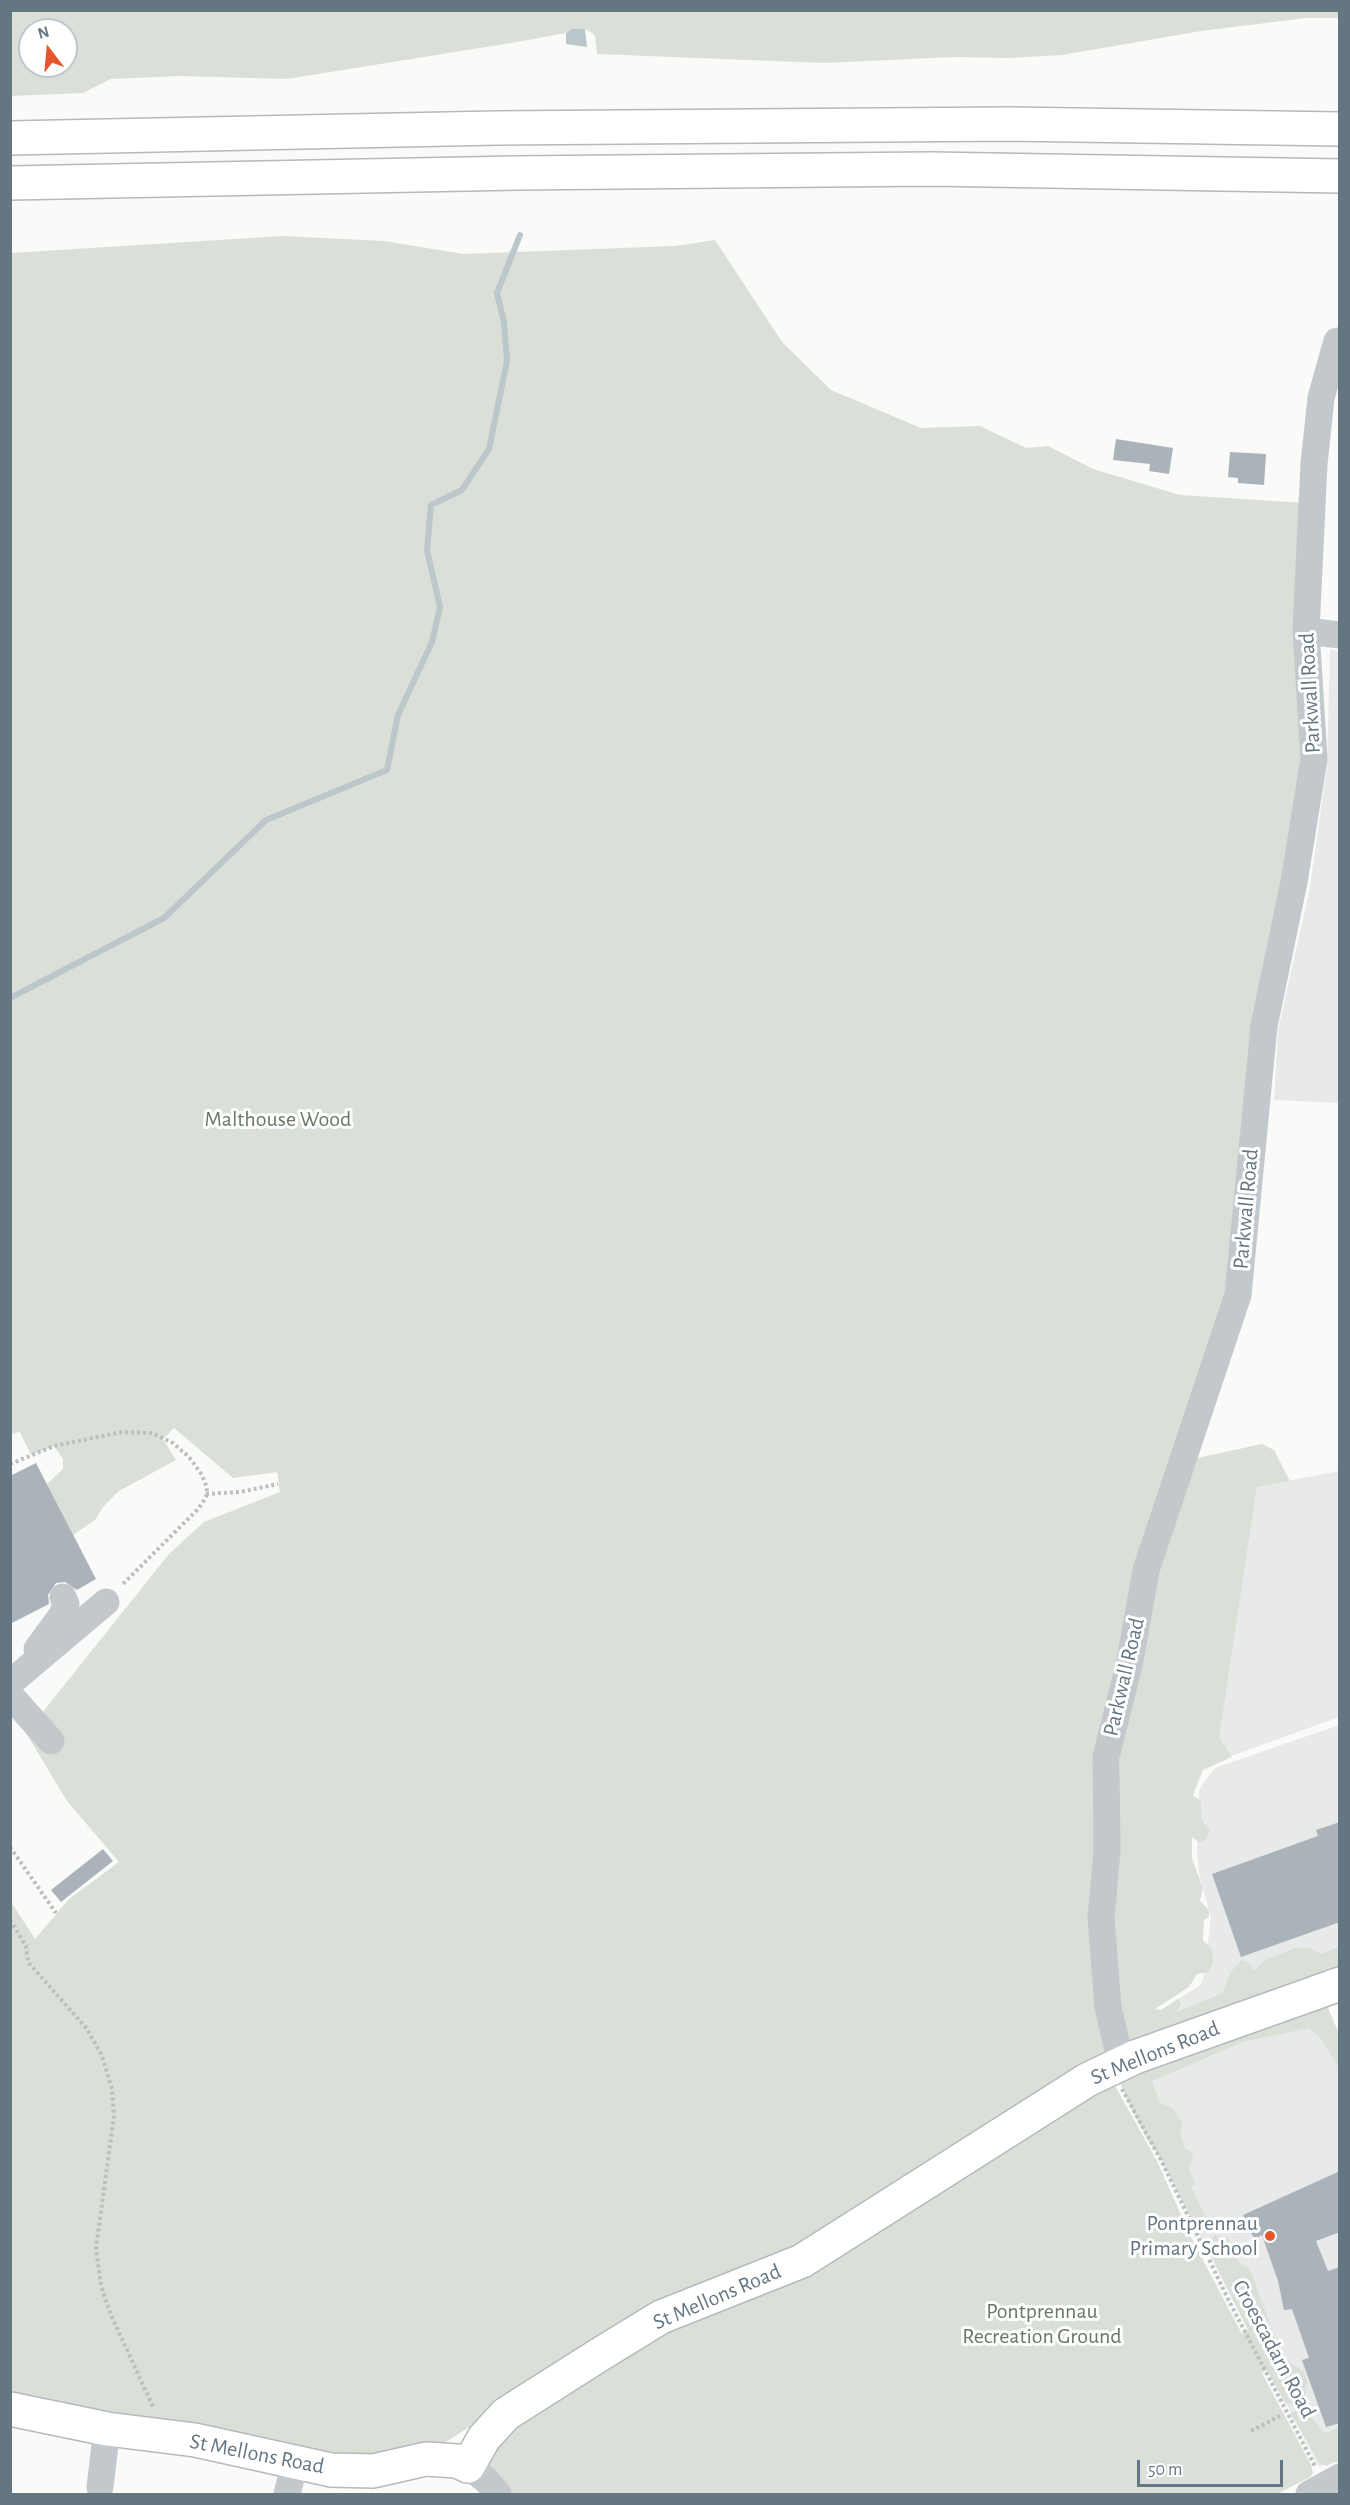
<!DOCTYPE html>
<style>
body{margin:0}
#map{position:relative;width:1350px;height:2505px;overflow:hidden;background:#fafaf8;font-family:"Alegreya Sans",sans-serif}
canvas{display:block}
.frame{position:absolute;inset:0;border:12px solid #657683;pointer-events:none}
.north{position:absolute;left:18px;top:18px;width:60px;height:60px;box-sizing:border-box;background:#fff;border:2px solid #c1c8cd;border-radius:50%;rotate:344deg;font-size:16px;font-weight:700;line-height:24px;text-align:center;color:#657683}
.north::after{content:'';display:block;margin:auto;width:21px;height:27px;background:#e4572e;clip-path:polygon(50% 0,100% 100%,50% 72%,0 100%)}
.scale{position:absolute;left:1137px;top:2460px;width:146px;height:27px;box-sizing:border-box;border:3px solid #657683;border-top:0;padding-left:8px;font-size:18px;line-height:21px;white-space:nowrap;color:#657683;-webkit-text-stroke:4px #fff;paint-order:stroke}
</style>
<div id="map">
<canvas width="1350" height="2505"></canvas>
<div class="frame"></div>
<div class="north">N</div>
<div class="scale">50 m</div>
</div>
<script>
const ctx = document.querySelector('canvas').getContext('2d');
ctx.lineJoin = 'round';
function fill(path, color) {
  ctx.fillStyle = color;
  ctx.fill(path, 'evenodd');
}
function toPath(rows) {
  const path = new Path2D();
  for (const r of rows) {
    path.moveTo(r[0], r[1]);
    for (let i = 2; i < r.length; i += 2) path.lineTo(r[i], r[i + 1]);
  }
  return path;
}
function strokePath(path, color, width, dash) {
  ctx.strokeStyle = color;
  ctx.lineWidth = width;
  ctx.lineCap = dash ? 'butt' : 'round';
  ctx.setLineDash(dash || []);
  ctx.stroke(path);
}
function write(font, color, halo, rows, align = 'center') {
  ctx.font = font + ' "Alegreya Sans",sans-serif';
  ctx.lineWidth = 6;
  ctx.setLineDash([]);
  ctx.textBaseline = 'middle';
  ctx.strokeStyle = halo;
  ctx.fillStyle = color;
  for (const [text, x, y, turn = 0] of rows) {
    ctx.save();
    ctx.translate(x, y);
    ctx.rotate((+turn || 0) * Math.PI / 180);
    ctx.textAlign = isNaN(turn) ? turn : align;
    if (halo) ctx.strokeText(text, 0, 0);
    ctx.fillText(text, 0, 0);
    ctx.restore();
  }
}
const built = toPath([
 [1330,649,1340,652,1339,1103,1274,1100,1278,1030,1310,887,1327,766],
 [1339,1471,1339,1717,1209,1764,1231,1656,1257,1487],
 [1339,1725,1339,1955,1152,2024,1169,2005,1200,1985,1204,1976,1211,1918,1199,1873,1197,1852,1199,1791,1204,1782,1215,1768],
 [1318,1999,1340,2038,1339,2458,1319,2467,1120,2082]
]);
const green = toPath([
 [1339,10,1340,18,1306,18,1201,31,1062,55,1008,58,954,57,824,63,597,54,595,35,585,29,573,29,566,33,517,42,287,79,179,76,111,79,83,93,11,96,10,11],
 [30,30,66,30,66,66,30,66],
 [283,236,384,241,463,254,675,246,715,240,782,342,831,390,921,428,980,426,1026,448,1048,446,1093,469,1180,495,1305,503,1300,589,1308,754,1293,853,1255,1031,1244,1105,1231,1282,1223,1316,1136,1583,1094,1768,1100,1851,1095,1943,1111,1942,1119,1852,1120,1741,1133,1697,1145,1625,1160,1557,1178,1499,1193,1459,1262,1444,1274,1450,1290,1481,1257,1487,1219,1737,1232,1757,1203,1770,1193,1795,1201,1801,1201,1819,1210,1830,1206,1840,1200,1843,1192,1837,1192,1859,1203,1888,1200,1901,1209,1910,1209,1917,1204,1920,1203,1940,1212,1949,1213,1963,1209,1972,1197,1974,1189,1987,1155,2009,1161,2010,1178,1999,1181,2003,1176,2012,1223,1993,1230,1973,1241,1960,1250,1963,1254,1971,1267,1959,1295,1948,1310,1948,1321,1954,1339,1947,1339,1996,1331,1999,1328,2008,1339,2034,1339,2068,1319,2036,1309,2028,1243,2042,1152,2081,1159,2102,1173,2109,1183,2124,1180,2133,1185,2148,1191,2152,1193,2159,1189,2168,1195,2184,1191,2187,1209,2224,1208,2229,1203,2231,1196,2228,1164,2162,1148,2140,1128,2102,1120,2082,1121,2071,1129,2062,1143,2056,1146,2050,1128,2043,800,2255,685,2294,626,2328,444,2443,417,2452,367,2459,316,2453,172,2424,172,2438,107,2429,11,2409,10,1900,35,1939,69,1899,119,1862,67,1801,26,1733,169,1554,204,1522,280,1492,277,1472,233,1478,174,1428,163,1439,176,1460,119,1491,103,1507,95,1520,73,1535,47,1484,63,1469,63,1459,54,1446,31,1455,20,1432,11,1434,11,253],
 [1114,2084,1157,2161,1190,2235,1242,2334,1248,2330,1207,2247,1215,2235,1227,2237,1240,2264,1250,2269,1277,2344,1286,2360,1304,2372,1307,2381,1304,2401,1294,2405,1285,2403,1267,2370,1262,2373,1311,2465,1313,2473,1310,2477,1277,2494,507,2494,487,2469,491,2442,503,2426,1013,2134],
 [1310,2406,1311,2417,1323,2432,1330,2432,1339,2426,1339,2463,1335,2462,1326,2466,1320,2463,1290,2413]
]);
const water = toPath([
 [572,29,585,29,587,47,566,44,566,33]
]);
const stream = toPath([
 [10,998,164,918,266,820,387,770,398,715,432,642,440,607,427,550,431,505,462,490,489,449,507,361,504,322,497,293,520,235]
]);
const building = toPath([
 [1116,439,1173,448,1169,474,1149,471,1150,464,1113,460],
 [1230,452,1266,454,1264,485,1238,483,1238,478,1228,477],
 [36,1463,96,1579,77,1590,65,1582,56,1583,48,1595,49,1604,10,1624,10,1476],
 [1340,1822,1340,1922,1241,1957,1212,1874,1318,1836,1316,1830],
 [103,1849,113,1861,61,1902,51,1890],
 [1340,2171,1340,2232,1316,2241,1328,2271,1340,2267,1340,2423,1326,2427,1302,2360,1309,2358,1292,2309,1284,2310,1278,2281,1262,2235,1254,2239,1243,2215]
]);
const path = toPath([
 [10,1464,54,1446,122,1432,152,1433,173,1443,189,1457,202,1475,207,1488,206,1497,199,1508,121,1586],
 [206,1494,240,1492,278,1484],
 [10,1847,56,1913],
 [10,1920,26,1946,28,1962,87,2029,102,2056,112,2089,114,2116,96,2248,101,2286,111,2315,154,2409],
 [1122,2089,1162,2162,1229,2301,1315,2466],
 [1251,2431,1280,2416]
]);
const minor = toPath([
 [1306,631,1340,635],
 [37,1649,62,1615,66,1604,63,1597],
 [10,1683,106,1602],
 [10,1695,51,1741],
 [1121,2063,1108,2007,1101,1918,1107,1851,1106,1757,1130,1661,1146,1570,1238,1295,1264,1026,1294,882,1314,759,1306,631,1314,464,1321,398,1337,341],
 [468,2466,486,2480,498,2494],
 [100,2487,107,2429],
 [287,2494,295,2463],
 [1309,2494,1340,2477]
]);
const major = toPath([
 [10,2409,107,2429,195,2440,331,2470,373,2471,426,2459,457,2461,468,2466,484,2438,506,2414,599,2355,661,2317,802,2261,1087,2080,1135,2057,1340,1984]
]);
const highway = toPath([
 [10,138,496,128,1009,124,1340,129],
 [10,183,517,173,931,169,1340,176]
]);
const markers = [
 [1270,2236,6,"#e4572e"]
];
const streetNames = [
 ["Parkwall Road",1310,693,-93],
 ["Parkwall Road",1246,1209,-85],
 ["Parkwall Road",1124,1677,-77],
 ["St Mellons Road",1155,2053,-22],
 ["St Mellons Road",717,2297,-23],
 ["Croescadarn Road",1274,2349,62],
 ["St Mellons Road",257,2454,11]
];
const parkNames = [
 ["Malthouse Wood",278,1119],
 ["Pontprennau",1042,2311],
 ["Recreation Ground",1042,2336]
];
const poiNames = [
 ["Pontprennau",1258,2223],
 ["Primary School",1258,2248]
];
fill(built, '#e8e9e9');
fill(green, '#dadfd7');
fill(water, '#bbc7cb');
strokePath(stream, '#bbc7cb', 6);
fill(building, '#aab3b9');
strokePath(major, '#b5babe', 36);
strokePath(highway, '#b4b9bd', 36);
strokePath(path, '#bbbfc2', 4, [3, 3]);
strokePath(minor, '#c3c8cc', 27);
strokePath(major, '#fff', 33);
strokePath(highway, '#fff', 33);
for (const [x, y, r, color] of markers) {
  const dot = new Path2D();
  dot.arc(x, y, r, 0, 2 * Math.PI);
  ctx.fillStyle = color;
  ctx.fill(dot);
  strokePath(dot, '#fff', 2);
}
write('22px', '#657683', '#fff', streetNames);
write('22px', '#687a64', '#fff', parkNames);
write('22px', '#657683', '#fff', poiNames, 'right');
</script>
